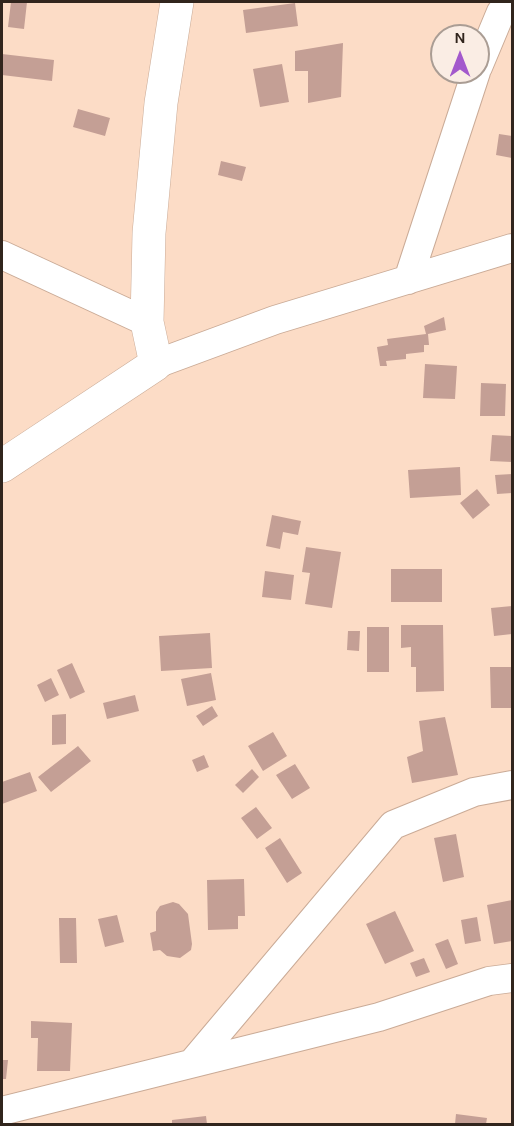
<!DOCTYPE html>
<style>
body{margin:0}
#map{position:relative;width:514px;height:1126px;overflow:hidden;background:#fcdcc6;font-family:Karla,sans-serif}
canvas{display:block}
.frame{position:absolute;inset:0;border:3px solid #31251d;pointer-events:none}
.north{position:absolute;left:430px;top:24px;width:60px;height:60px;box-sizing:border-box;background:#faede4;border:2px solid #aa9d94;border-radius:50%;rotate:0deg;font-size:16px;font-weight:700;line-height:24px;text-align:center;color:#31251d}
.north::after{content:'';display:block;margin:auto;width:21px;height:27px;background:#a359cc;clip-path:polygon(50% 0,100% 100%,50% 72%,0 100%)}
</style>
<div id="map">
<canvas width="514" height="1126"></canvas>
<div class="frame"></div>
<div class="north">N</div>
</div>
<script>
const ctx = document.querySelector('canvas').getContext('2d');
ctx.lineJoin = 'round';
function fill(path, color) {
  ctx.fillStyle = color;
  ctx.fill(path, 'evenodd');
}
function toPath(rows) {
  const path = new Path2D();
  for (const r of rows) {
    path.moveTo(r[0], r[1]);
    for (let i = 2; i < r.length; i += 2) path.lineTo(r[i], r[i + 1]);
  }
  return path;
}
function strokePath(path, color, width, dash) {
  ctx.strokeStyle = color;
  ctx.lineWidth = width;
  ctx.lineCap = dash ? 'butt' : 'round';
  ctx.setLineDash(dash || []);
  ctx.stroke(path);
}
const building = toPath([
 [11,2,27,2,24,29,8,27],
 [295,3,298,26,246,33,243,10],
 [343,43,341,97,308,103,308,71,295,71,295,51],
 [2,54,54,60,52,81,2,75],
 [282,64,289,102,260,107,253,69],
 [78,109,110,118,105,136,73,127],
 [499,134,512,136,512,158,496,155],
 [221,161,246,167,242,181,218,175],
 [444,317,446,330,428,334,429,345,424,345,424,352,406,354,406,359,386,361,387,366,380,366,377,347,388,345,387,339,426,334,424,326],
 [425,364,457,366,455,399,423,398],
 [481,383,506,384,505,416,480,416],
 [492,435,512,436,512,462,490,461],
 [460,467,461,495,410,498,408,470],
 [512,474,512,493,497,494,495,475],
 [477,489,490,505,473,519,460,503],
 [272,515,301,521,298,535,283,532,280,549,266,546],
 [306,547,341,552,332,608,305,604,310,573,302,572],
 [391,569,442,569,442,602,391,602],
 [265,571,294,575,291,600,262,597],
 [512,606,512,634,494,636,491,608],
 [401,625,443,625,444,691,416,692,416,667,411,667,411,647,401,648],
 [367,627,389,627,389,672,367,672],
 [348,631,360,631,359,651,347,650],
 [210,633,212,668,161,671,159,636],
 [72,663,85,692,70,699,57,670],
 [490,667,512,667,512,708,491,708],
 [211,673,216,700,187,706,181,679],
 [51,678,59,695,45,702,37,685],
 [135,695,139,711,107,719,103,703],
 [212,706,218,716,203,726,196,716],
 [66,714,66,744,52,745,52,715],
 [445,717,458,775,412,783,407,757,423,751,419,721],
 [273,732,287,756,263,771,248,746],
 [78,746,91,761,51,792,38,777],
 [204,755,209,767,197,772,192,760],
 [295,764,310,788,292,799,276,775],
 [252,769,259,777,243,793,235,785],
 [30,772,37,791,2,804,2,782],
 [256,807,272,828,257,839,241,818],
 [456,834,464,877,443,882,434,838],
 [280,838,302,873,287,883,265,848],
 [244,879,245,916,238,916,238,929,208,930,207,880],
 [512,900,512,941,494,944,487,905],
 [173,902,179,904,188,914,192,944,191,950,180,958,167,956,160,950,153,951,150,933,156,931,156,912,160,906],
 [395,911,414,951,385,964,366,924],
 [117,915,124,942,105,947,98,919],
 [477,917,481,941,465,944,461,920],
 [59,918,76,918,77,963,60,963],
 [448,939,458,964,446,969,435,944],
 [424,958,430,972,416,977,410,963],
 [31,1021,72,1023,70,1071,37,1071,38,1038,31,1038],
 [2,1060,8,1060,6,1079,2,1079],
 [456,1114,487,1118,486,1124,455,1124],
 [206,1116,207,1124,172,1124,172,1120]
]);
const minor = toPath([
 [478,67,501,12,510,2],
 [2,255,147,322],
 [408,280,476,72],
 [156,364,275,320,512,248],
 [194,1061,393,825,474,792,512,785],
 [2,1111,379,1017,489,981,512,978]
]);
const tertiary = toPath([
 [2,466,156,364,147,322,149,233,161,103,177,2]
]);
fill(building, '#c49f95');
strokePath(minor, '#caab97', 30);
strokePath(tertiary, '#caab97', 34);
strokePath(minor, '#fff', 28);
strokePath(tertiary, '#fff', 33);
</script>
